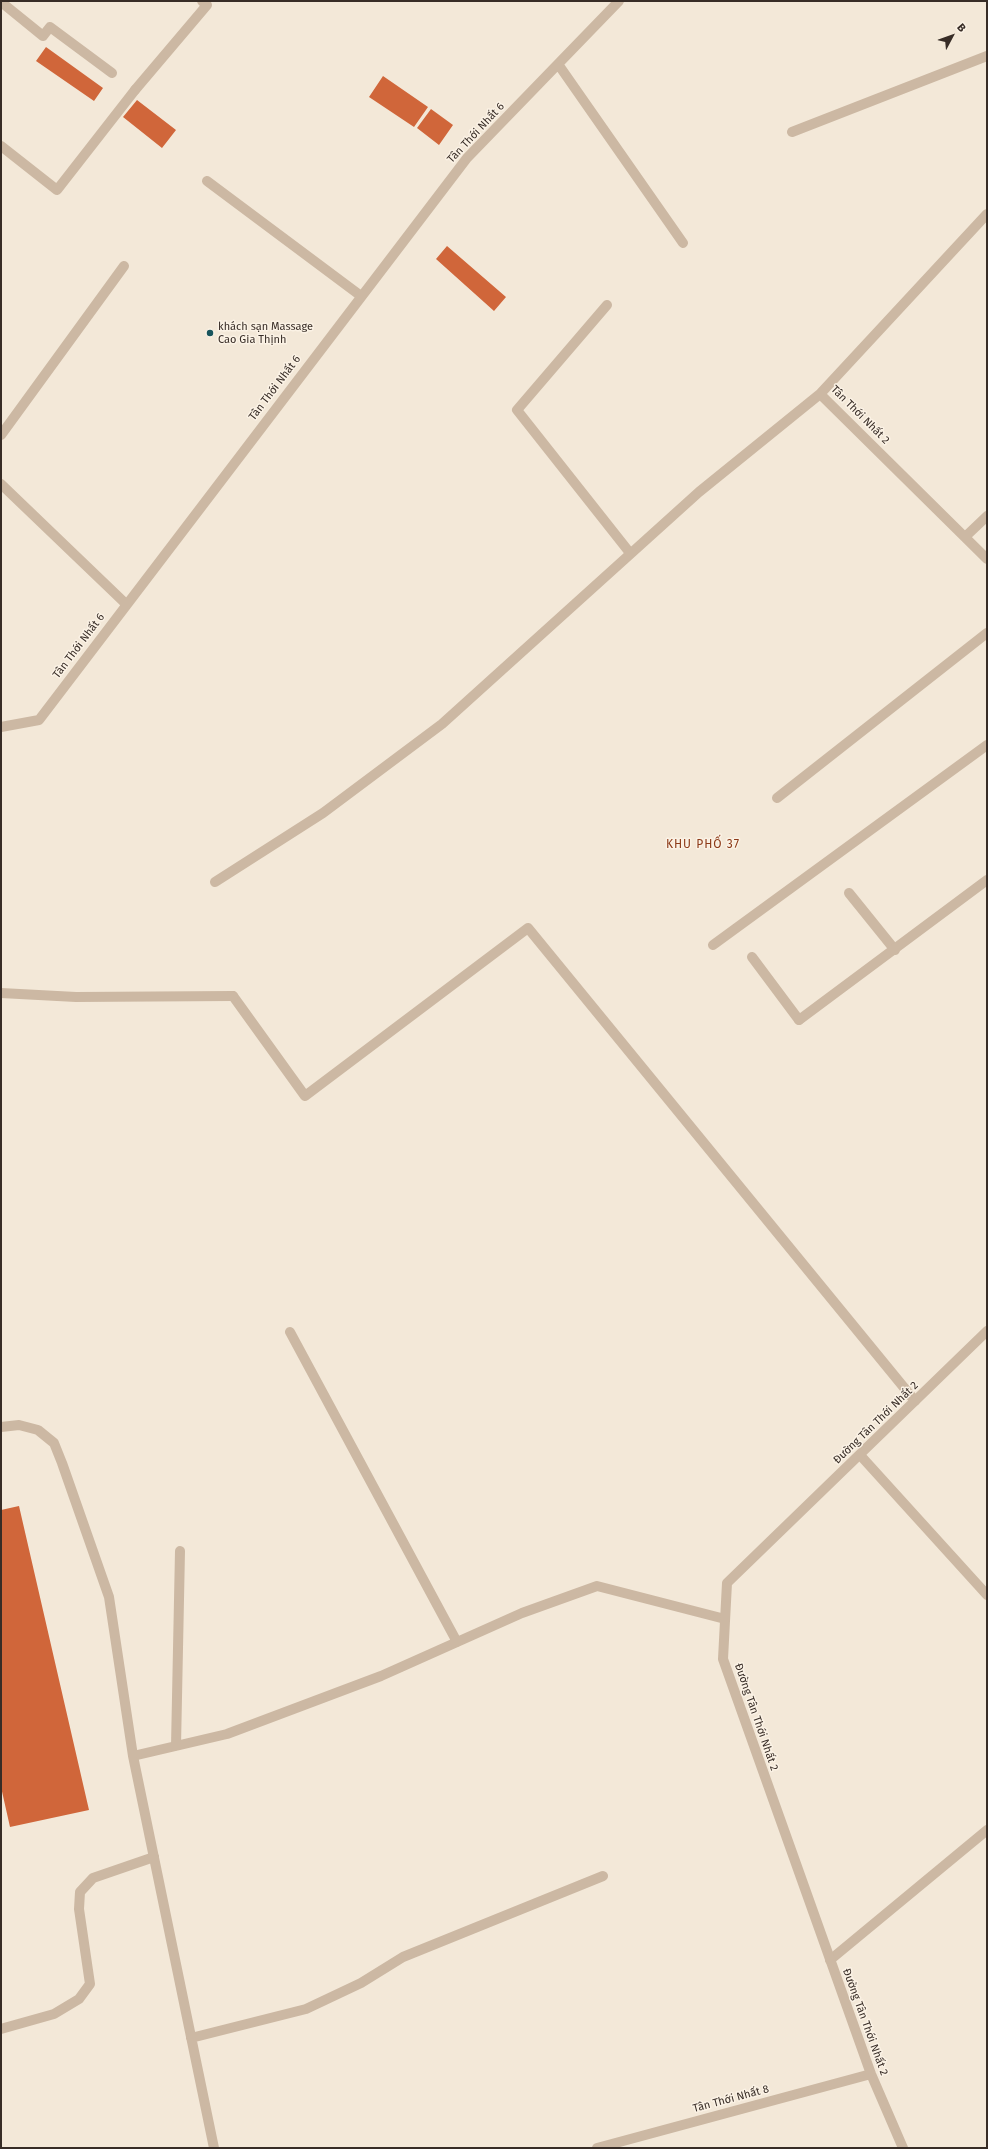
<!DOCTYPE html>
<meta charset="utf-8">
<style>
body{margin:0}
#map{position:relative;width:988px;height:2149px;overflow:hidden;background:#f3e8d8;font-family:"Fira Sans",sans-serif}
canvas{display:block}
.frame{position:absolute;inset:0;border:2px solid #372c26;pointer-events:none}
.north{position:absolute;left:932px;top:16px;width:40px;height:40px;-webkit-text-stroke:3px #fbf2e5;paint-order:stroke;rotate:49deg;font-size:11px;font-weight:700;line-height:16px;text-align:center;color:#372c26}
.north::after{content:'';display:block;margin:auto;width:14px;height:18px;background:#372c26;clip-path:polygon(50% 0,100% 100%,50% 72%,0 100%)}
</style>
<div id="map">
<canvas width="988" height="2149"></canvas>
<div class="frame"></div>
<div class="north">B</div>
</div>
<script>
const ctx = document.querySelector('canvas').getContext('2d');
ctx.lineJoin = 'round';
function fill(path, color) {
  ctx.fillStyle = color;
  ctx.fill(path, 'evenodd');
}
function toPath(rows) {
  const path = new Path2D();
  for (const r of rows) {
    path.moveTo(r[0], r[1]);
    for (let i = 2; i < r.length; i += 2) path.lineTo(r[i], r[i + 1]);
  }
  return path;
}
function strokePath(path, color, width, dash) {
  ctx.strokeStyle = color;
  ctx.lineWidth = width;
  ctx.lineCap = dash ? 'butt' : 'round';
  ctx.setLineDash(dash || []);
  ctx.stroke(path);
}
function write(font, color, halo, rows, align = 'center') {
  ctx.font = font + ' "Fira Sans",sans-serif';
  ctx.lineWidth = 3;
  ctx.setLineDash([]);
  ctx.textBaseline = 'middle';
  ctx.strokeStyle = halo;
  ctx.fillStyle = color;
  for (const [text, x, y, turn = 0] of rows) {
    ctx.save();
    ctx.translate(x, y);
    ctx.rotate((+turn || 0) * Math.PI / 180);
    ctx.textAlign = isNaN(turn) ? turn : align;
    if (halo) ctx.strokeText(text, 0, 0);
    ctx.fillText(text, 0, 0);
    ctx.restore();
  }
}
const building = toPath([
 [46,47,103,88,94,101,36,61],
 [383,76,428,107,414,127,369,97],
 [137,100,176,130,162,148,123,117],
 [431,109,453,125,439,145,417,128],
 [447,246,506,297,494,311,436,259],
 [19,1506,89,1810,10,1827,1,1787,1,1510]
]);
const service = toPath([
 [1,2,43,36,50,27,112,73],
 [135,90,207,5,202,1],
 [792,132,987,56],
 [207,181,361,296],
 [607,305,517,410,630,553],
 [1,435,124,266],
 [849,893,895,950],
 [713,945,987,745],
 [752,957,799,1020],
 [233,996,305,1096,528,928,915,1401],
 [1,2029,54,2014,79,1999,90,1984,79,1909,80,1892,93,1878,154,1857]
]);
const minor = toPath([
 [558,64,683,243],
 [1,146,57,190,135,90],
 [987,214,820,394,987,559],
 [1,484,126,604],
 [965,537,987,516],
 [1,727,39,720,467,158,619,1],
 [777,798,987,633],
 [215,882,323,813,442,724,699,492,820,394],
 [1,993,76,997,233,996],
 [799,1020,987,880],
 [290,1332,457,1642],
 [1,1427,19,1425,38,1430,54,1443,62,1463,109,1597,133,1756],
 [860,1455,987,1595],
 [176,1746,180,1551],
 [830,1960,987,1830],
 [191,2038,306,2009,361,1983,403,1957,603,1876],
 [214,2148,133,1756,227,1734,381,1676,522,1613,597,1586,725,1619]
]);
const tertiary = toPath([
 [597,2148,871,2074],
 [903,2148,871,2074,723,1659,727,1583,987,1331]
]);
const markers = [
 [210,333,4,"#18545c"]
];
const streetNames = [
 ["Tân Thới Nhất 6",476,133,-47],
 ["Tân Thới Nhất 6",275,388,-53],
 ["Tân Thới Nhất 2",860,415,45],
 ["Tân Thới Nhất 6",79,646,-53],
 ["Đường Tân Thới Nhất 2",876,1423,-44],
 ["Đường Tân Thới Nhất 2",756,1717,71],
 ["Đường Tân Thới Nhất 2",865,2022,70],
 ["Tân Thới Nhất 8",731,2099,-15]
];
const poiNames = [
 ["khách sạn Massage",218,327],
 ["Cao Gia Thịnh",218,340]
];
const neighbourhoodNames = [
 ["KHU PHỐ 37",703,845]
];
fill(building, '#d0663a');
strokePath(service, '#ccb8a3', 10);
strokePath(minor, '#ccb8a3', 10);
strokePath(tertiary, '#ccb8a3', 10);
for (const [x, y, r, color] of markers) {
  const dot = new Path2D();
  dot.arc(x, y, r, 0, 2 * Math.PI);
  ctx.fillStyle = color;
  ctx.fill(dot);
  strokePath(dot, '#fbf2e5', 1.5);
}
write('11px', '#372c26', '#fbf2e5', streetNames);
write('11px', '#372c26', '#fbf2e5', poiNames, 'left');
ctx.letterSpacing = '1px';
write('12px', '#8c3a18', '#fbf2e5', neighbourhoodNames);
ctx.letterSpacing = '0px';
</script>
